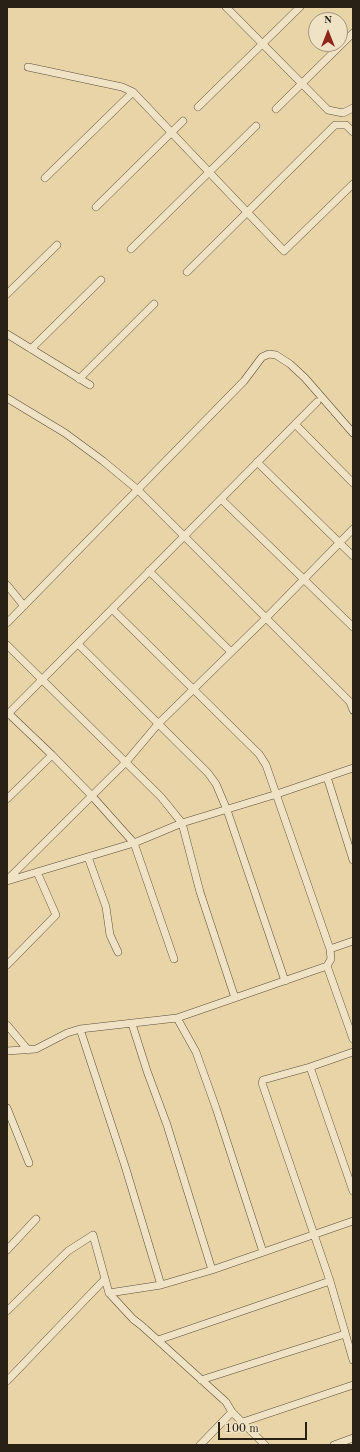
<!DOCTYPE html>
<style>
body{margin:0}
#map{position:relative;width:360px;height:1452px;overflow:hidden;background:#e8d4a6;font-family:"Old Standard TT",serif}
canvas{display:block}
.frame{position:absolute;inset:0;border:8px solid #2a2116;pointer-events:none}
.north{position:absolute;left:308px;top:12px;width:40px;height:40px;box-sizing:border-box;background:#f0e3c5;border:1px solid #a1957f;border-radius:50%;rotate:0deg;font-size:11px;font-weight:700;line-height:16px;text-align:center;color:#2a2116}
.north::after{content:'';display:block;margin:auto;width:14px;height:18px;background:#8f2418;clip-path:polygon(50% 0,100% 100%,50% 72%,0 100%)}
.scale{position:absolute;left:218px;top:1422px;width:89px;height:18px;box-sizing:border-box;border:2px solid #2a2116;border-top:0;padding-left:5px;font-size:12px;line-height:14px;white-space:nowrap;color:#2a2116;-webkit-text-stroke:3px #f0e3c5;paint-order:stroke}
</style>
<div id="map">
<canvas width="360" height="1452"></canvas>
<div class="frame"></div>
<div class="north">N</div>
<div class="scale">100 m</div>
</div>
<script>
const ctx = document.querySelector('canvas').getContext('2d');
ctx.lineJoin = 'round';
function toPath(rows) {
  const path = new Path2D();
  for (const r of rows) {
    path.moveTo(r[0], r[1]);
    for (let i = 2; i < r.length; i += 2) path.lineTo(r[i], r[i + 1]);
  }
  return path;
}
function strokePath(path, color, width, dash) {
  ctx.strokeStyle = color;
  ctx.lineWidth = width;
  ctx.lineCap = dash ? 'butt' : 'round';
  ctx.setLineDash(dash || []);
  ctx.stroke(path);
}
const minor = toPath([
 [226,7,328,110,343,113,353,108],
 [28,67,122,87,133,92,284,251,353,184],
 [198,107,300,7],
 [276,109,353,33],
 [45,178,133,92],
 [96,207,183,121],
 [131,249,256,126],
 [187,272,335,125,346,125,353,132],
 [7,294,57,245],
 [7,334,90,385],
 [31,349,101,280],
 [79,379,154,304],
 [7,398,65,433,103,461,138,490,350,702,353,710],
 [295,424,353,483],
 [257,462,353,556],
 [221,499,353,627],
 [149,571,231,652],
 [7,585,24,606],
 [112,609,259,754,266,765,330,949],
 [7,623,244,381,262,357,269,354,276,355,290,364,305,378,353,433],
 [78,644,208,773,216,784,227,810,285,981],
 [7,645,161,797,182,823,200,892,235,998],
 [7,712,52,755,92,796,134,843,174,959],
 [7,715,317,402],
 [327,777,353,860],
 [7,799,52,755],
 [88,857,106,907,110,935,118,952],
 [7,880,126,762,158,724,266,618,353,529],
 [7,881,134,843,182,823,277,794,353,768],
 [7,965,56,915,37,872],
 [327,966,353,1039],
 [177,1018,196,1052,216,1108,263,1252],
 [132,1024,147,1071,167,1125,212,1270],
 [7,1025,28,1050],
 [80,1029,125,1166,161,1285],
 [7,1051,36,1049,67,1033,80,1029,177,1018,327,966,331,959,330,949,353,941],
 [353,1052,310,1067,263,1080,262,1083,330,1281,353,1360],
 [310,1067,353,1191],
 [7,1108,29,1163],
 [7,1250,36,1219],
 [109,1293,161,1285,212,1270,353,1221],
 [7,1311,68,1251,93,1235,109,1293,133,1319,142,1326,226,1402,232,1412,265,1445],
 [158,1340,330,1281],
 [201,1380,345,1334],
 [7,1381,105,1279],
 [243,1422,353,1385],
 [200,1445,232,1412],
 [334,1445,353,1438]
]);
strokePath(minor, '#5a4e3a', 8);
strokePath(minor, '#f0e3c5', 7);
</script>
